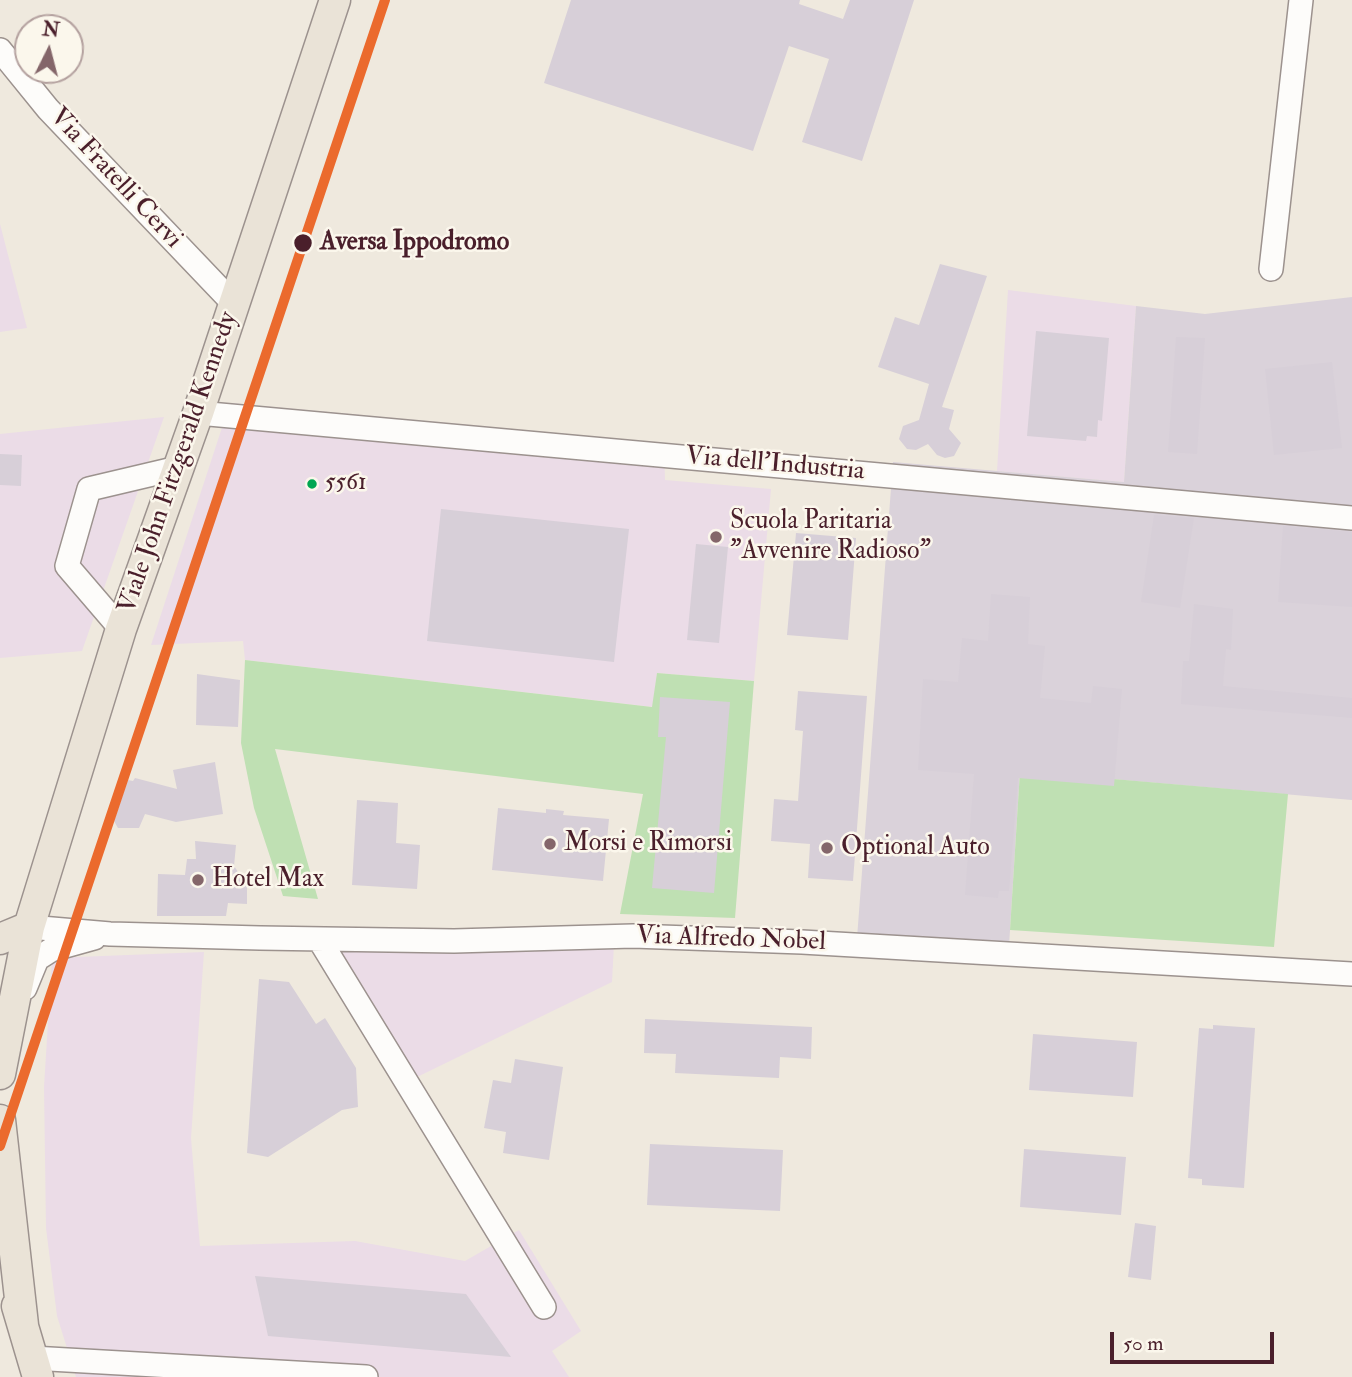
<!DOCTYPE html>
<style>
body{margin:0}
#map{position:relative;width:1352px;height:1377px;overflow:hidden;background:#efe9de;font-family:"IM FELL Double Pica",serif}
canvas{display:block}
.north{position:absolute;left:14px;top:14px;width:70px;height:70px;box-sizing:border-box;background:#fbf7ec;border:2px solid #b4a19f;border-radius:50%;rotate:6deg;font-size:19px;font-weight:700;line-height:28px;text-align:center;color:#4a1f2b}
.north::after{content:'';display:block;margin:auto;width:24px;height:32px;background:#84666a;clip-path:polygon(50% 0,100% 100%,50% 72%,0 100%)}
.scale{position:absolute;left:1110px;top:1332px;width:164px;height:32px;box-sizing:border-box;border:4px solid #4a1f2b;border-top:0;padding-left:9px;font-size:21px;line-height:24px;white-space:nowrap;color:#4a1f2b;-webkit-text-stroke:5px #fbf7ec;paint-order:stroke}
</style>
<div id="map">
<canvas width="1352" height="1377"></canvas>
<div class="north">N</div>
<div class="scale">50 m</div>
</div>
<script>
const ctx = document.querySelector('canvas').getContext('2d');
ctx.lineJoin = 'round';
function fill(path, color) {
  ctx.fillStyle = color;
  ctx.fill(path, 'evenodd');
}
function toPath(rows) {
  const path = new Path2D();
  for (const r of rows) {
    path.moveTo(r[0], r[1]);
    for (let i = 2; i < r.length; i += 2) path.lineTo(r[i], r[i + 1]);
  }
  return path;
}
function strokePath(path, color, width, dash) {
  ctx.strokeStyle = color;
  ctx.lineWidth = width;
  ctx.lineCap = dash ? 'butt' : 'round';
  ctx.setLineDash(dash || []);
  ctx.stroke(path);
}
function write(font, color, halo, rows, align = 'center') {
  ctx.font = font + ' "IM FELL Double Pica",serif';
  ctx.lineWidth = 5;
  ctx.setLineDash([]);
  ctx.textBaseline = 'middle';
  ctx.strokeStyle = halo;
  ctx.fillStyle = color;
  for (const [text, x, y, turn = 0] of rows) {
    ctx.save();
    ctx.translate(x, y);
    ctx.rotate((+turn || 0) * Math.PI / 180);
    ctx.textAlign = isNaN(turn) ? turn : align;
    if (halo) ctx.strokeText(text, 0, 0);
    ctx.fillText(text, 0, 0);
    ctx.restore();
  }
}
const built = toPath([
 [0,224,27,328,0,332],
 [1008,290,1136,306,1124,482,997,471],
 [230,403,664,443,665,480,771,489,754,681,657,673,653,707,245,660,243,641,151,645],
 [164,417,82,651,0,658,0,434],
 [614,944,612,982,413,1079,333,947],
 [204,952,191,1138,200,1246,355,1241,465,1261,519,1230,581,1331,552,1351,569,1377,76,1377,57,1316,46,1228,44,1087,52,958]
]);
const industrial = toPath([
 [1352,297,1352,800,1020,771,1009,946,857,938,893,462,1124,482,1136,306,1205,314]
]);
const green = toPath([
 [245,660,652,707,657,673,754,681,735,918,620,914,643,794,275,749,318,899,283,896,254,808,241,743],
 [1020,771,1288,794,1274,947,1010,930]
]);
const building = toPath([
 [571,0,800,0,799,4,843,19,850,0,914,0,862,161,802,142,829,59,789,46,753,151,544,83],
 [940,264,987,276,942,407,954,410,949,429,961,443,954,456,945,458,937,455,928,444,916,450,907,449,899,439,903,426,919,420,929,384,878,367,895,317,919,325],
 [1036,331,1109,338,1102,421,1098,420,1097,437,1087,436,1086,441,1027,436],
 [1176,337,1205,338,1197,454,1168,452],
 [1332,362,1342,448,1274,455,1265,369],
 [0,454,22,455,21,486,0,485],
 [441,509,629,529,614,662,427,641],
 [1154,515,1194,518,1180,608,1141,602],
 [1283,526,1352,532,1352,607,1278,602],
 [796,533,856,538,848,640,787,635],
 [696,544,728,547,719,643,687,640],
 [991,594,1030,597,1028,644,1045,646,1040,698,1091,703,1093,686,1122,689,1114,786,1018,778,1009,891,999,891,998,898,965,895,974,774,918,770,923,679,958,682,962,638,988,641],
 [1194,604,1233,609,1231,650,1226,649,1223,686,1352,698,1352,718,1181,704,1183,661,1189,661],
 [197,674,240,680,238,727,196,725],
 [798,691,867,696,853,881,808,878,810,844,771,841,774,799,798,801,803,731,795,730],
 [660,697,730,702,714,893,652,888,666,737,658,737],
 [215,762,223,814,176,822,145,814,139,828,118,828,114,821,128,780,133,781,135,778,177,789,173,770],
 [357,800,398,803,396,843,420,845,417,889,352,885],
 [498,808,546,813,546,809,564,811,563,815,609,819,603,881,492,870],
 [195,841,236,845,234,866,247,885,247,904,228,903,226,916,157,916,158,874,185,875,187,859,196,859],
 [259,979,289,982,316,1024,325,1018,356,1068,358,1107,342,1110,268,1157,247,1153],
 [645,1019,812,1027,811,1059,780,1057,779,1078,675,1073,676,1054,644,1053],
 [1213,1025,1255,1028,1244,1188,1202,1185,1202,1179,1188,1178,1199,1028,1213,1029],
 [1033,1034,1137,1042,1133,1097,1029,1090],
 [515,1059,563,1067,549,1160,503,1153,506,1132,484,1128,493,1080,511,1083],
 [650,1144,783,1150,780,1211,647,1205],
 [1024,1149,1126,1157,1121,1215,1020,1207],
 [1135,1223,1156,1226,1151,1280,1128,1277],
 [255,1276,466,1294,511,1357,268,1336]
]);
const minor = toPath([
 [0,50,48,109,235,305],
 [1271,269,1301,0],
 [198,413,1352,518],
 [121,629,67,566,89,489,178,468],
 [29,927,110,934,260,938,454,941,633,936,802,942,1352,974],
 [319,939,544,1307],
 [25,988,37,959,51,950,94,938],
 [32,1358,366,1377]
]);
const major = toPath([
 [0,939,29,927],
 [0,1074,29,927,121,629,198,413,335,0],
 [0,1120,23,1325],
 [17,1306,38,1377]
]);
const metro1 = toPath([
 [0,1146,385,0]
]);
const markers = [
 [303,243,10,"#4a1f2b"],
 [312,484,6,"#00a651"],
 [716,537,7,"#84666a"],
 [550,844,7,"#84666a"],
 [827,848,7,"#84666a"],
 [198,880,7,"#84666a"]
];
const busNames = [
 ["5561",325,484]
];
const streetNames = [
 ["Via Fratelli Cervi",115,179,47],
 ["Viale John Fitzgerald Kennedy",179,463,-71],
 ["Via dell'Industria",775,465,5],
 ["Via Alfredo Nobel",731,940,2]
];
const stopNames = [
 ["Aversa Ippodromo",320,243]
];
const poiNames = [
 ["Scuola Paritaria",730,522],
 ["\"Avvenire Radioso\"",730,552],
 ["Morsi e Rimorsi",564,844],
 ["Optional Auto",841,848],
 ["Hotel Max",212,880]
];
fill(built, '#ebdce7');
fill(industrial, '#dad2da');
fill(green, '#bfe0b3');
fill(building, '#d7cfd8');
strokePath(minor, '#9c928e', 26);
strokePath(major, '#9c928e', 33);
strokePath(minor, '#fdfcfa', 23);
strokePath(major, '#eae3d7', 30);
strokePath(metro1, '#eb6a2d', 10);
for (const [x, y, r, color] of markers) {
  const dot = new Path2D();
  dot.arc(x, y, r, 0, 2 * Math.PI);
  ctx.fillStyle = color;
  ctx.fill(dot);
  strokePath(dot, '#fbf7ec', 2.5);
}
write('24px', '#4a1f2b', '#fbf7ec', busNames, 'left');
write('26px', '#4a1f2b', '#fbf7ec', streetNames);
write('bold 26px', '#4a1f2b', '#fbf7ec', stopNames, 'left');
write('26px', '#4a1f2b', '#fbf7ec', poiNames, 'left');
</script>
